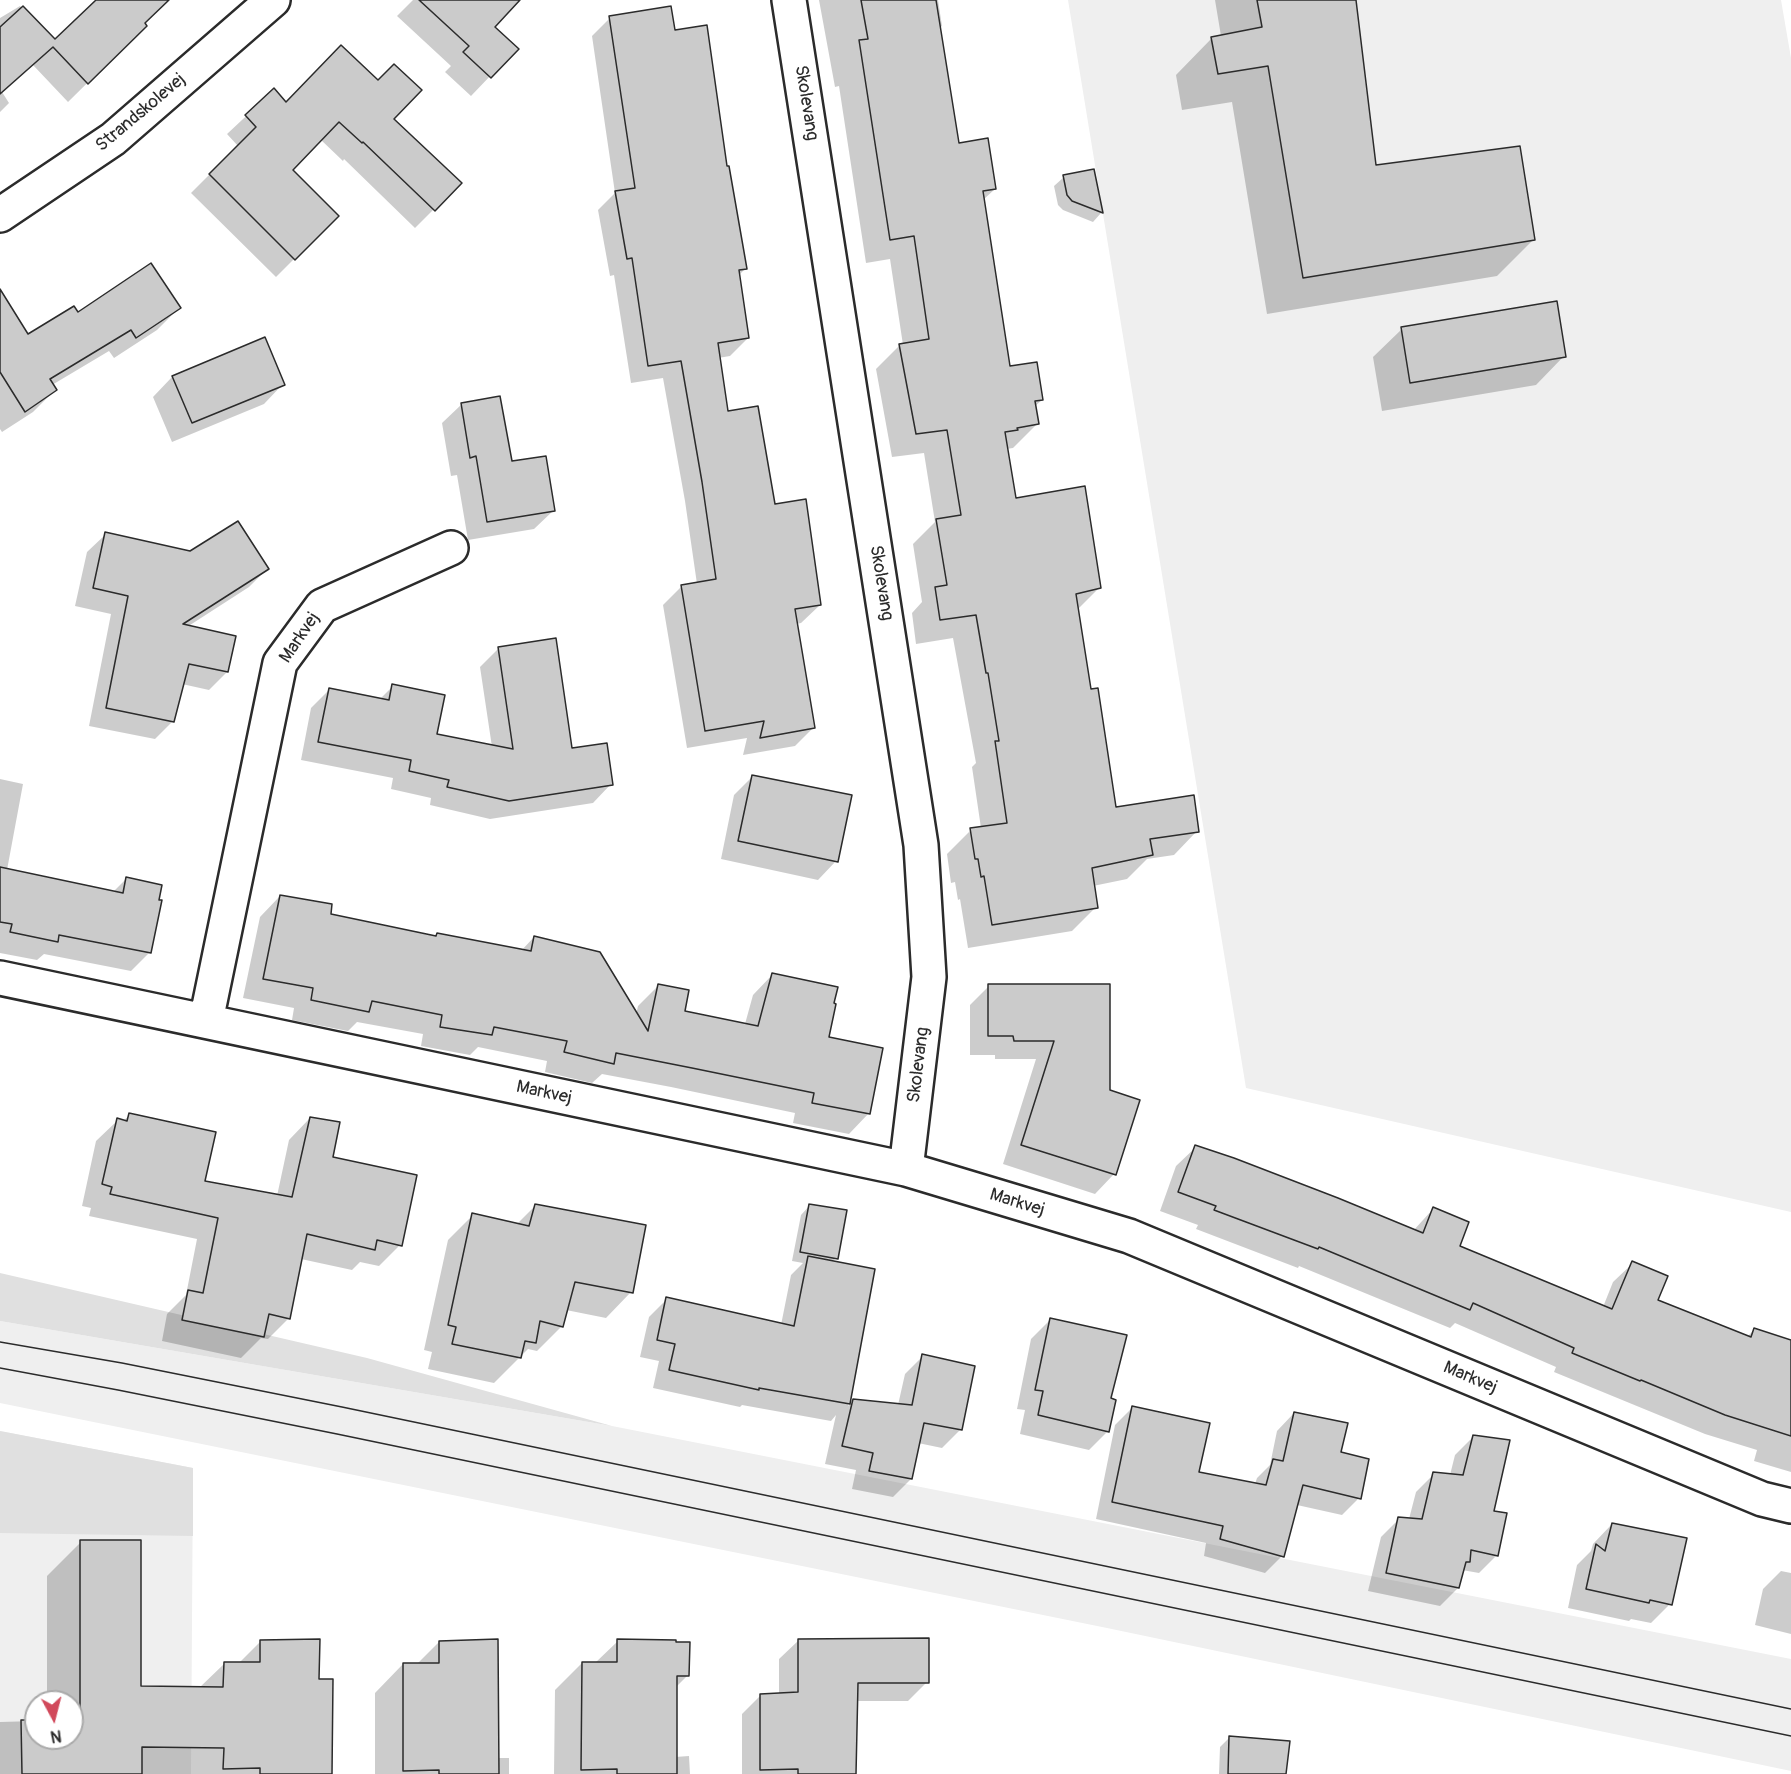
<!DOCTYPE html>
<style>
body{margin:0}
#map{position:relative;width:1791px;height:1774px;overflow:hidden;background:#fff;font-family:Pangolin,sans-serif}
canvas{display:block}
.north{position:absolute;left:24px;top:1690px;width:60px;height:60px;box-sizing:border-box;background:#fff;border:2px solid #aaa;border-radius:50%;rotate:173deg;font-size:16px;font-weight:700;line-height:24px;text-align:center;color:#2b2b2b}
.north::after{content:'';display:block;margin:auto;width:21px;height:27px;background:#d1495b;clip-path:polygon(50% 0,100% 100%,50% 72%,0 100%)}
</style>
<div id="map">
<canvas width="1791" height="1774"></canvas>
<div class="north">N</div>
</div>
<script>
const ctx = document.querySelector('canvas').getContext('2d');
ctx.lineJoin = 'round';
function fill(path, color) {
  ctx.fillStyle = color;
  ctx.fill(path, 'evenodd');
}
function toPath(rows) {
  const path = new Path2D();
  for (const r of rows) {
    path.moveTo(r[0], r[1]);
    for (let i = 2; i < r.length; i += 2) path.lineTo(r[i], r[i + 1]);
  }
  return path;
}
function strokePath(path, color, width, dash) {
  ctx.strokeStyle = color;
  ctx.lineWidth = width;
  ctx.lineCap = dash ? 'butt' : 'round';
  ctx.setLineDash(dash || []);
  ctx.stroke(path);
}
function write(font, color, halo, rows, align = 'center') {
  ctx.font = font + ' Pangolin,sans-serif';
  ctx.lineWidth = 6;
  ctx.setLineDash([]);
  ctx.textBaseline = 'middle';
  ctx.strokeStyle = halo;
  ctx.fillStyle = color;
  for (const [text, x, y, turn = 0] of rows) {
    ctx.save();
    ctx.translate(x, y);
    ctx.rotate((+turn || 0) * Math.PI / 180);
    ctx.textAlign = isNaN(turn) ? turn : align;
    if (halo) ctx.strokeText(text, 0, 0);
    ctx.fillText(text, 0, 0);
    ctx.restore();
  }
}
const built = toPath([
 [1068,0,1781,0,1791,58,1791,1212,1246,1088],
 [0,1321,612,1426,1791,1659,1791,1771,1107,1628,0,1403],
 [0,1431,193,1468,191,1774,0,1774],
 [36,1702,72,1702,72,1738,36,1738]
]);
const green = toPath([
 [0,1273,367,1358,612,1426,0,1321],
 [0,1431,193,1468,193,1536,0,1533]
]);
const shadow = toPath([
 [98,0,121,0,145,26,68,102,33,65,2,92,9,103,0,112,0,18,20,6,55,41],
 [413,0,514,0,493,27,516,49,471,96,445,72,451,66,397,16],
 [819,0,938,0,942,26,939,29,958,145,995,189,983,200,1009,368,1042,400,1034,407,1037,424,1013,448,1006,449,1015,499,1099,588,1077,610,1090,691,1115,808,1197,831,1174,855,1147,859,1127,879,1093,886,1096,907,1072,931,968,948,960,899,958,900,955,882,951,883,947,854,971,830,981,828,972,767,976,763,953,638,916,644,912,613,922,602,913,544,935,522,924,453,892,457,876,369,900,345,903,345,890,259,866,263,839,86,835,87],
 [1215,0,1355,0,1375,166,1534,239,1497,276,1267,314,1232,102,1182,110,1176,75,1212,38,1221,36],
 [610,18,674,32,725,168,746,268,738,276,748,338,730,356,718,358,727,412,820,605,801,623,796,624,813,728,795,746,743,755,747,738,687,748,663,605,681,587,697,584,685,501,663,378,631,383,614,275,610,276,598,210,615,193,592,36],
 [273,91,286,104,391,119,460,183,415,228,344,159,343,161,320,139,290,170,337,216,276,277,191,193,238,146,227,134],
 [1093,171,1101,213,1093,222,1063,210,1058,205,1054,186,1064,177],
 [0,301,28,336,77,314,179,308,157,330,114,358,109,351,52,385,55,390,33,412,2,432,0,429],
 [1402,329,1564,356,1536,385,1382,411,1373,357],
 [265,339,283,384,264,404,172,442,153,397,172,377],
 [462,404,511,463,554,510,534,529,468,540,457,475,451,476,442,423],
 [106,534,267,569,249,587,187,627,227,672,209,690,182,684,173,721,155,739,89,726,111,614,75,606,87,552],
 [499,648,571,749,611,784,593,803,490,819,430,805,431,798,391,789,393,778,301,760,311,708,329,690,379,700,393,686,435,735,492,747,480,667],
 [753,776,836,861,818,880,721,859,734,795],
 [0,779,23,784,7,870,113,892,126,879,150,952,131,971,44,954,37,960,0,953],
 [280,896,329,915,434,937,437,935,521,951,534,937,636,1015,638,1006,658,986,683,1012,745,1024,753,995,773,974,828,1038,869,1113,849,1134,793,1123,795,1113,671,1087,602,1074,592,1083,545,1072,547,1061,478,1047,470,1055,421,1046,423,1034,357,1022,348,1031,292,1020,294,1008,243,998,260,917],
 [1109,985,1108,1091,1114,1174,1095,1194,1003,1164,1036,1059,995,1059,995,1055,970,1055,970,1005,989,986],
 [130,1115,204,1182,277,1196,289,1140,310,1118,331,1158,400,1245,379,1266,360,1262,352,1270,301,1259,289,1318,268,1339,261,1338,241,1358,162,1341,167,1314,186,1295,197,1239,89,1216,91,1208,82,1206,96,1141,118,1120,123,1121],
 [1196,1147,1413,1231,1433,1209,1458,1247,1603,1307,1613,1282,1633,1263,1656,1301,1747,1337,1754,1330,1791,1342,1791,1472,1754,1461,1757,1450,1705,1434,1554,1372,1556,1367,1455,1323,1450,1328,1299,1266,1298,1268,1196,1229,1198,1225,1160,1211,1176,1166],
 [536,1205,631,1292,606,1318,566,1310,562,1326,537,1351,528,1349,494,1383,428,1369,432,1352,424,1350,448,1240,473,1215,516,1225],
 [810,1205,836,1258,832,1262,874,1270,848,1406,854,1400,898,1405,905,1374,923,1356,973,1367,960,1430,942,1448,918,1443,911,1479,893,1497,852,1489,856,1470,825,1464,836,1415,831,1421,742,1405,740,1407,653,1388,659,1361,640,1357,649,1317,667,1299,781,1325,791,1275,803,1263,792,1261,801,1215],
 [1050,1320,1109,1399,1108,1431,1089,1450,1020,1434,1025,1410,1017,1409,1031,1339],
 [1132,1408,1198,1473,1255,1484,1257,1478,1270,1465,1277,1431,1294,1413,1359,1498,1342,1515,1297,1505,1282,1556,1265,1573,1204,1556,1206,1543,1096,1519,1115,1425],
 [1473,1437,1492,1512,1497,1555,1479,1573,1462,1570,1458,1588,1440,1606,1368,1591,1381,1537,1399,1519,1409,1519,1416,1492,1434,1474,1450,1475,1455,1455],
 [1612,1524,1670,1604,1651,1623,1631,1619,1629,1621,1568,1608,1577,1565,1591,1551,1593,1544],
 [81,1542,140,1688,199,1688,224,1664,239,1663,261,1641,318,1680,331,1774,0,1774,0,1722,36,1721,36,1738,72,1738,72,1702,47,1702,47,1576],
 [1781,1571,1791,1573,1791,1634,1755,1625,1763,1589],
 [799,1640,927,1682,908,1701,856,1701,855,1774,742,1774,742,1714,761,1695,779,1694,779,1659],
 [618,1641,688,1675,675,1688,675,1757,689,1756,690,1774,554,1774,555,1690,582,1663,595,1663],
 [439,1642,498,1758,509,1758,509,1774,375,1774,375,1693,403,1664,417,1664],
 [1229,1738,1284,1774,1219,1774,1220,1747]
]);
const building = toPath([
 [96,0,169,0,145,23,147,26,88,84,53,47,0,94,0,27,23,6,55,39,96,0],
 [419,0,520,0,495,27,519,49,491,78,463,52,469,46,419,0],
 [861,0,936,0,959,143,988,138,996,189,983,191,1010,366,1037,362,1043,400,1035,401,1039,424,1017,428,1018,430,1005,432,1016,498,1085,486,1101,588,1076,594,1091,689,1098,688,1116,807,1194,795,1199,832,1150,839,1153,855,1092,868,1098,908,992,925,984,876,981,877,978,859,975,859,970,828,1007,823,995,741,999,741,988,673,986,673,976,615,940,620,935,587,947,585,936,519,961,515,947,430,916,434,899,344,929,339,914,236,890,240,859,40,868,39,861,0],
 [1257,0,1356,0,1376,165,1520,146,1535,240,1303,278,1268,66,1218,74,1211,37,1262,27,1257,0],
 [671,6,675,30,707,25,727,166,729,166,747,269,739,270,749,338,718,343,728,411,758,406,775,504,806,499,821,605,795,609,815,728,760,738,764,721,705,731,681,585,716,579,702,482,681,361,648,366,632,258,627,259,615,191,635,188,609,16,671,6],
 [341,45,378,80,394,64,422,90,394,119,462,183,435,211,363,142,362,143,339,122,293,170,339,216,295,260,209,174,256,127,245,115,274,88,286,102,341,45],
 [1094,169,1103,213,1072,201,1067,195,1063,175,1094,169],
 [151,263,181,308,136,338,131,330,50,379,57,390,25,412,0,372,0,289,28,334,74,306,78,312,151,263],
 [1557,301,1566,357,1410,383,1401,327,1557,301],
 [265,337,285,385,192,423,172,376,265,337],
 [500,396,512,461,546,456,555,511,487,522,476,456,470,458,461,403,500,396],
 [238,521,269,569,183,624,236,636,228,672,189,664,174,722,106,708,128,596,93,588,105,532,190,551,238,521],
 [556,638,572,748,607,743,613,785,509,801,447,787,449,780,409,771,411,760,318,742,329,688,389,700,392,684,445,695,437,734,513,749,498,647,556,638],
 [752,775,852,795,838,862,738,841,752,775],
 [0,867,123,893,126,877,162,885,159,900,162,900,151,953,59,935,58,942,10,932,12,924,0,922,0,867],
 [280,895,332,904,331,914,436,936,437,933,531,951,534,936,600,952,648,1031,658,984,689,990,685,1011,758,1026,772,973,838,987,834,1003,836,1004,829,1037,883,1048,870,1114,812,1103,814,1093,692,1068,616,1053,614,1064,564,1052,567,1041,494,1027,492,1035,440,1027,442,1015,372,1001,369,1012,311,1000,313,988,263,979,280,895],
 [988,984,1110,984,1110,1090,1140,1100,1116,1175,1021,1145,1054,1041,1014,1041,1013,1036,988,1036,988,984],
 [129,1113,216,1132,205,1181,292,1197,310,1117,340,1122,333,1157,417,1175,402,1246,377,1240,375,1250,307,1234,290,1319,269,1314,264,1337,182,1320,188,1290,203,1293,218,1218,110,1194,112,1187,102,1184,117,1118,127,1121,129,1113],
 [1195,1145,1234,1158,1338,1198,1423,1233,1433,1207,1469,1222,1460,1246,1612,1309,1632,1261,1668,1276,1658,1300,1751,1337,1754,1328,1791,1340,1791,1436,1725,1415,1641,1380,1640,1381,1572,1353,1574,1348,1473,1303,1470,1310,1319,1247,1318,1249,1214,1210,1216,1206,1178,1192,1195,1145],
 [535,1204,646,1225,633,1293,575,1282,563,1327,540,1321,536,1343,525,1341,521,1358,452,1344,456,1327,448,1325,472,1213,529,1226,535,1204],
 [809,1204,847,1210,838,1259,800,1252,809,1204],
 [808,1256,875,1269,850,1404,759,1388,759,1390,669,1370,675,1344,657,1340,666,1297,794,1326,808,1256],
 [1050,1318,1127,1335,1111,1398,1116,1400,1109,1432,1038,1415,1043,1391,1035,1390,1050,1318],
 [922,1354,975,1366,962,1430,924,1423,912,1479,869,1471,873,1453,842,1446,853,1399,912,1405,922,1354],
 [1132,1406,1210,1423,1199,1472,1266,1485,1273,1459,1283,1461,1294,1412,1348,1423,1341,1452,1369,1459,1361,1499,1303,1485,1284,1557,1220,1539,1223,1526,1112,1502,1132,1406],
 [1473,1435,1510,1440,1494,1511,1507,1513,1498,1556,1471,1550,1470,1562,1466,1562,1459,1588,1386,1573,1398,1517,1422,1519,1433,1472,1463,1475,1473,1435],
 [1612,1523,1687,1538,1672,1605,1650,1600,1649,1603,1586,1589,1596,1544,1605,1551,1612,1523],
 [80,1540,141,1540,141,1686,223,1687,224,1662,260,1662,260,1640,320,1639,319,1679,333,1679,332,1774,260,1774,260,1768,223,1769,224,1748,142,1747,142,1774,22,1774,21,1720,36,1720,36,1738,72,1738,72,1720,80,1720,80,1540],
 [929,1638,929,1683,858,1683,856,1774,798,1774,798,1769,760,1770,760,1694,798,1692,798,1639,929,1638],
 [498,1639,499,1774,439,1774,439,1770,403,1771,403,1663,439,1663,439,1641,498,1639],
 [617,1639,676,1640,676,1642,690,1642,689,1676,677,1676,677,1774,617,1774,617,1769,581,1770,582,1662,617,1662,617,1639],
 [1229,1736,1290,1741,1286,1774,1228,1774,1229,1736]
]);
const minor = toPath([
 [789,0,921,845,929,977,906,1169],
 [0,215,113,139,273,0],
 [0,978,906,1169,1129,1236,1762,1499,1791,1506],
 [206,1021,280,663,322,606,451,548]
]);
const tram = toPath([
 [0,1342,122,1363,342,1407,1791,1709],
 [0,1368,118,1390,337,1434,1791,1736]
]);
const streetNames = [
 ["Skolevang",806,103,81],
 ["Strandskolevej",141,113,-40],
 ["Skolevang",881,583,81],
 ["Markvej",300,638,-56],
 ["Skolevang",919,1065,-83],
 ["Markvej",544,1093,12],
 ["Markvej",1017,1203,17],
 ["Markvej",1470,1378,23]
];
fill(built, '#efefef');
fill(green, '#e0e0e0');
fill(shadow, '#0003');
fill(building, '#cbcbcb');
strokePath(building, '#2b2b2b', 1.5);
strokePath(minor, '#2b2b2b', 38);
strokePath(minor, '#fff', 33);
strokePath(tram, '#2b2b2b', 1.5);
write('18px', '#2b2b2b', '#fff', streetNames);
</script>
